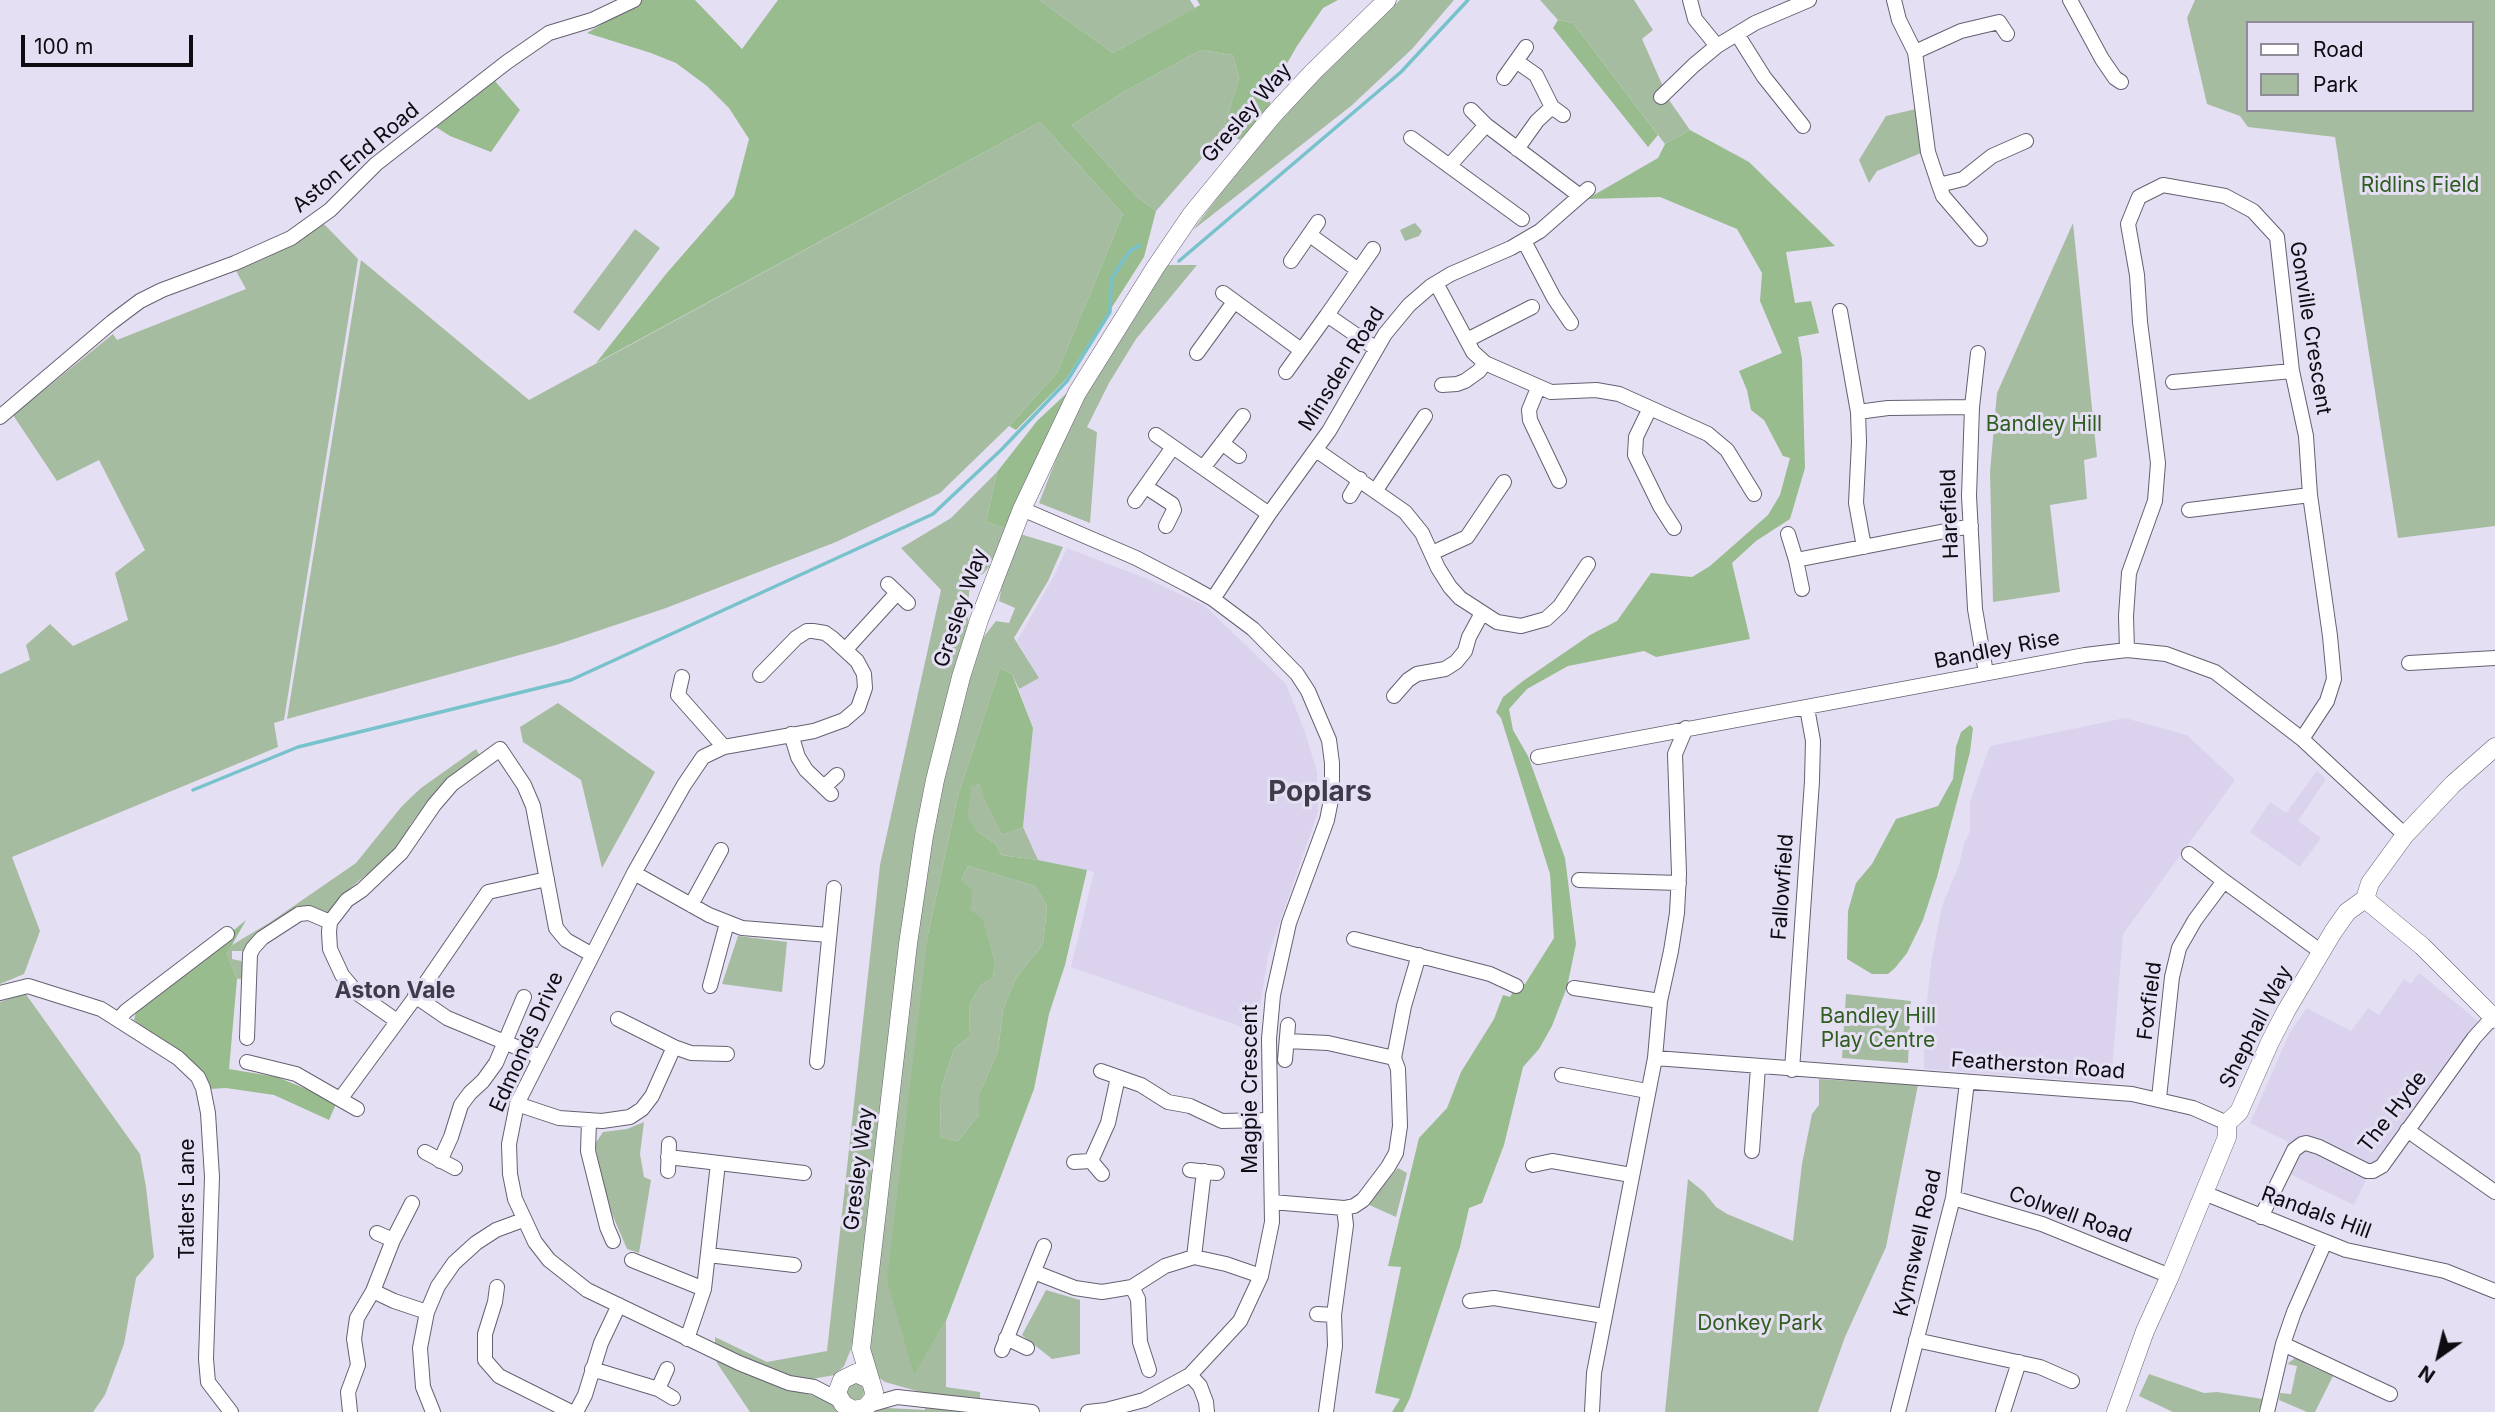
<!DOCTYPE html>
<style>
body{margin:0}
#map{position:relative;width:2495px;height:1412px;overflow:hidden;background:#e5dff3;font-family:Inter,sans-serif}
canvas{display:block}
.legend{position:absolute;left:2246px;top:21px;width:228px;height:91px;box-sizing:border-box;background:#e5dff3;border:2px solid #8f8b99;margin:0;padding:9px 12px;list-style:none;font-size:21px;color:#0e0c12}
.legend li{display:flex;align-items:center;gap:14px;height:35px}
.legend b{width:35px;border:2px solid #8f8b99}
.north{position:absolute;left:2404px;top:1321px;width:70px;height:70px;-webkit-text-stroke:5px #e5dff3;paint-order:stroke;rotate:214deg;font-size:19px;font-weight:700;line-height:28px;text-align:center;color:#0e0c12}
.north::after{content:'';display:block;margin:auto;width:24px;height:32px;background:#0e0c12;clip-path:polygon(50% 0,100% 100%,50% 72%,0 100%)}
.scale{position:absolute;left:21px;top:35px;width:172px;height:32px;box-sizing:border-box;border:4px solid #0e0c12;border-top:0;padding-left:9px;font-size:21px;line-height:24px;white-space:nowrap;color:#0e0c12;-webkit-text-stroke:5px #e5dff3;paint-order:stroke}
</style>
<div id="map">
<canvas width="2495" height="1412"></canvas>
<ul class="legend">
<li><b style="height:9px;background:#fff"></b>Road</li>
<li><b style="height:19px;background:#a6bca0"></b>Park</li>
</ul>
<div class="north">N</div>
<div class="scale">100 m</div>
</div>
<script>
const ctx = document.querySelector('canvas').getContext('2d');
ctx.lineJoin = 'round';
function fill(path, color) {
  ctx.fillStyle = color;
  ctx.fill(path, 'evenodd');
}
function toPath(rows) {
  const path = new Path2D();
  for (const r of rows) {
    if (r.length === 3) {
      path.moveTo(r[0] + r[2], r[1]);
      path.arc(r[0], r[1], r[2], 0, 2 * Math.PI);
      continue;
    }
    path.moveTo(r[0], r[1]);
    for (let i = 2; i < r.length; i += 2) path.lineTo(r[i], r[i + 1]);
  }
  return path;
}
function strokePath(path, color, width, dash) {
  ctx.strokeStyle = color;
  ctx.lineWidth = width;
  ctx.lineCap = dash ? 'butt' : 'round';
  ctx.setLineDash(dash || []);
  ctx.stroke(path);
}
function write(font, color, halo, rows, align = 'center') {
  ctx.font = font + ' Inter,sans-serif';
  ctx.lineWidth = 6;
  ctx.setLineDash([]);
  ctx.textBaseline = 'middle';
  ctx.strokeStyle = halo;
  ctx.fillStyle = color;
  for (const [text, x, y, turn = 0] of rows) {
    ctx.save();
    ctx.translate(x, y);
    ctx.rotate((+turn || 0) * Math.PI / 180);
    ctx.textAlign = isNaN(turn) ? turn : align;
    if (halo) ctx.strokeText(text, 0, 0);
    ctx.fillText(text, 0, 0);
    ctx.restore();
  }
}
const built = toPath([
 [1067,548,1148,579,1205,606,1286,684,1305,732,1317,772,1318,812,1268,956,1256,1032,1071,967,1094,872,1038,860,1023,827,1033,728,1019,689,1039,678,1017,641,1055,574],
 [2125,718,2187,735,2235,780,2123,934,2111,1083,1924,1069,1924,1025,1932,957,1942,906,1959,865,1964,844,1970,831,1970,801,1990,746],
 [2317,771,2326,779,2298,821,2321,838,2300,867,2250,832,2270,802,2286,813],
 [2419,973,2478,1021,2374,1163,2354,1205,2279,1169,2289,1148,2287,1141,2250,1123,2290,1032,2307,1008,2351,1031,2368,1008,2379,1015,2404,979,2411,984]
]);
const green = toPath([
 [1039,0,1190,0,1195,8,1113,53],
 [1400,0,1454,0,1412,49,1351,106,1193,230,1243,164,1327,68],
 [1540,0,1634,0,1653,30,1642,39,1669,100,1690,130,1665,144,1573,23,1558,20],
 [2195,0,2495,0,2495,526,2398,538,2335,137,2248,127,2240,116,2207,104,2187,18],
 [2248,23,2472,23,2472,110,2248,110],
 [1201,50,1233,55,1239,78,1224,127,1204,156,1156,211,1137,197,1072,125,1125,91],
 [1916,109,1921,153,1877,171,1869,183,1859,160,1886,116],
 [1040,122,1123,214,1057,373,1009,426,940,493,836,542,666,608,556,645,287,719,361,260,529,400],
 [1415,223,1422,231,1419,236,1405,241,1400,230],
 [2073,223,2097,457,2084,460,2087,499,2050,505,2060,592,1993,602,1990,472,1997,393],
 [324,224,358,259,284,720,274,723,278,747,12,857,40,931,24,974,0,984,0,674,30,660,26,645,50,624,73,646,128,620,115,573,145,550,99,460,57,481,13,415,113,334,117,340,246,289,235,269,287,247],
 [635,229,660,248,599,331,573,312],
 [1167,265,1197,265,1136,339,1109,383,1087,427,1097,432,1090,523,1039,503,1071,421,1120,335],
 [997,472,986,522,1007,529,994,561,983,574,976,577,969,592,968,635,934,748,915,848,858,1313,851,1349,844,1366,835,1375,806,1380,776,1373,715,1345,715,1337,767,1362,827,1351,880,865,941,590,901,548,951,518],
 [1020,534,1063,547,1048,581,1014,638,1039,678,1019,689,1012,674,1000,668,958,795,928,934,914,1374,946,1321,946,1387,980,1392,980,1400,924,1393,885,1382,878,1377,868,1343,914,943,944,768,979,643,996,621,1009,623,1015,608,999,601,1005,570],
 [558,703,655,772,602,868,581,780,523,742,520,727],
 [476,749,480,756,427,808,422,809,410,825,411,831,371,876,366,875,349,889,349,894,332,911,324,913,315,909,244,951,232,951,232,959,241,961,246,965,246,978,237,979,227,954,232,945,269,923,356,863,402,806,421,788],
 [981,784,985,802,1002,835,1023,827,1038,860,1001,855,996,844,978,832,966,817,972,785],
 [968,866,1035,886,1047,906,1043,944,1016,978,1003,1010,998,1051,979,1094,979,1115,958,1141,940,1137,941,1089,954,1049,970,1036,969,1006,980,986,993,977,995,962,984,922,970,908,961,880],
 [738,936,787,942,782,992,722,984],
 [25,993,140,1154,146,1187,154,1257,136,1278,124,1344,105,1395,93,1412,0,1412,0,1002],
 [1846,994,1911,1001,1908,1063,1842,1058],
 [1819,1079,1918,1085,1886,1247,1845,1337,1818,1412,1665,1412,1688,1179,1704,1192,1716,1207,1727,1214,1793,1241,1802,1164,1812,1114,1819,1105],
 [644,1122,640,1154,644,1177,651,1180,639,1253,627,1249,607,1202,595,1144,603,1132,627,1129],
 [1398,1168,1407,1173,1396,1217,1367,1204],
 [1046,1290,1080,1300,1080,1354,1052,1359,1022,1335],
 [2301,1357,2306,1364,2333,1376,2315,1412,2307,1412,2279,1400,2280,1393,2291,1394,2297,1366,2287,1364,2295,1358],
 [716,1358,775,1385,821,1398,834,1406,839,1412,750,1412,717,1363],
 [2149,1374,2204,1393,2217,1392,2263,1399,2258,1412,2173,1412,2139,1396],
 [855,1392,9],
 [887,1406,888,1408,925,1410,925,1406,979,1412,871,1412]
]);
const forest = toPath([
 [642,0,695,0,742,49,778,0,1039,0,1113,53,1200,5,1197,0,1338,0,1323,8,1297,46,1270,93,1270,106,1260,124,1239,140,1224,127,1239,78,1233,55,1201,50,1125,91,1072,125,1137,197,1156,211,1144,257,1066,379,1016,430,1009,426,1057,373,1123,214,1040,122,596,363,666,274,734,196,749,139,729,108,707,86,676,63,651,53,587,33],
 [1558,20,1573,23,1658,135,1648,147,1553,28],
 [495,81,520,110,491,152,450,136,436,127],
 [1690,130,1749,162,1835,246,1786,252,1795,303,1811,301,1819,333,1798,337,1802,359,1805,468,1790,519,1756,541,1732,563,1750,639,1656,657,1644,651,1568,666,1527,689,1509,709,1513,730,1528,756,1565,858,1576,944,1567,987,1552,1026,1539,1049,1523,1067,1504,1145,1482,1203,1469,1208,1460,1247,1410,1398,1403,1412,1392,1412,1400,1399,1375,1393,1401,1267,1388,1266,1419,1138,1447,1108,1461,1072,1494,1019,1503,995,1510,997,1517,985,1525,984,1554,938,1550,874,1501,718,1496,712,1503,697,1523,681,1590,635,1617,621,1651,573,1692,577,1710,566,1768,515,1780,495,1790,458,1783,456,1764,420,1751,410,1747,390,1739,371,1782,353,1760,301,1762,273,1737,229,1660,197,1587,199,1658,158,1665,144],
 [1068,392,1007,529,986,522,997,472,1037,421],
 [1000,668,1012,674,1033,728,1023,827,1002,835,985,802,980,784,972,786,967,817,978,832,996,844,1001,855,1038,860,1087,870,1065,965,1049,1014,1034,1089,946,1321,914,1375,887,1280,928,934,958,795],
 [968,866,1035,886,1047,906,1043,944,1016,978,1003,1010,998,1051,979,1094,979,1115,958,1141,940,1137,941,1089,954,1049,970,1036,969,1006,980,986,993,977,995,962,984,921,970,908,973,891,961,880],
 [1970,725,1973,728,1970,752,1937,877,1923,920,1907,953,1895,968,1888,974,1872,974,1847,959,1848,911,1856,883,1872,864,1896,819,1938,806,1953,779,1956,747,1961,732],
 [246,920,227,954,237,979,229,1069,277,1077,316,1093,336,1104,329,1120,274,1095,226,1088,210,1089,204,1076,134,1020,136,1012]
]);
const stream = toPath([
 [1179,261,1401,72,1468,0],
 [193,790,298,747,571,680,933,514,1001,450,1067,381,1110,312,1111,279,1129,252,1140,245]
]);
const minor = toPath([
 [1690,0,1695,19,1717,46],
 [1894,0,1899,20,1915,52,1928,152,1939,185,1943,196,1980,239],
 [2070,0,2102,59,2115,78,2121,82],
 [1737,34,1764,77,1803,126],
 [1915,52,1961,31,1999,22,2007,34],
 [1516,61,1536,75,1552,107,1563,115],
 [1504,78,1526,47],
 [1661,97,1694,65,1717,46,1755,23,1809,0],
 [1471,110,1486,125,1580,196],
 [1411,138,1522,219],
 [1517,149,1537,121,1552,107],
 [1449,166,1486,125],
 [1939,185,1963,179,1992,156,2026,141],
 [1310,235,1358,270],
 [1524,241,1554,298,1571,323],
 [1373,249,1327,315,1375,348],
 [1291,261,1318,222],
 [1436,283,1473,352,1485,363,1551,392,1596,390,1619,394,1708,434,1727,450,1754,494],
 [1223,293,1301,350],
 [1840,311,1858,412,1859,442,1856,503,1864,547],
 [1467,340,1532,307],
 [1197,353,1234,302],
 [1978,353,1972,407,1969,496,1975,609,1986,673],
 [1286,372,1327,315],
 [2173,382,2292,371],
 [1442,385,1457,384,1465,381,1479,371,1485,363],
 [1538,388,1529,410,1530,420,1559,481],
 [1650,408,1636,437,1635,455,1660,506,1674,528],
 [1858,412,1888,408,1972,407],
 [0,417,112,322,140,301,162,290,235,263,291,238,330,210,376,164,507,62,549,33,592,20,634,0],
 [1156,435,1269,514],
 [1222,443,1239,456],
 [1316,450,1405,512,1422,533,1438,568,1450,587,1460,598,1497,622,1521,626,1546,619,1560,606,1588,564],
 [1203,468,1243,416],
 [1146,487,1172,504,1174,510,1166,526],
 [1376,490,1425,416],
 [1350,496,1360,479],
 [1135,501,1173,447],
 [1022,509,1136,558,1186,584,1213,599,1253,629,1297,674,1308,691,1329,740,1332,763,1332,795,1327,820,1289,923,1273,995,1269,1039,1272,1222,1261,1276,1240,1321,1190,1375,1144,1400,1106,1410,1088,1412],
 [2189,510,2310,495],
 [1788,534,1796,560,1802,589],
 [1432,553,1467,537,1504,482],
 [1796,560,1971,526],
 [888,584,908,603],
 [1213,599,1269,514,1329,431,1385,334,1409,305,1431,286,1451,274,1511,248,1540,231,1588,189],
 [846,649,897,593],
 [2127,650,2126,616,2129,573,2155,501,2158,463,2140,322,2137,275,2128,224,2139,197,2163,185,2225,196,2253,211,2277,237,2292,371,2306,436,2310,495,2330,636,2334,679,2327,701,2302,739],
 [2409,663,2495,658],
 [760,675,796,638,807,631,813,631,825,633,832,638,857,661,864,674,865,688,858,708,844,720,814,731,724,747,703,757,684,785,634,873,517,1104,509,1144,510,1174,515,1199,535,1242,549,1260,587,1290,739,1363,789,1383,814,1387,839,1400],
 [682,677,678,695,724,747],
 [1394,696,1408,680,1417,674,1445,669,1456,662,1465,651,1469,637,1482,613],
 [791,734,798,757,806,770,831,794],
 [1538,757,2085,655,2127,650,2166,654,2215,672,2302,739,2405,835],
 [824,787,837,775],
 [2189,854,2224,881],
 [634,873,709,915,742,928,829,935],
 [1579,880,1679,883],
 [691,905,721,850],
 [1354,939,1490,974,1516,986],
 [710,986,727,923],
 [1574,988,1660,1001],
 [0,993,28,986,101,1009,178,1058,198,1077,203,1088,208,1113,212,1177,206,1359,208,1382,231,1412],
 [415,996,447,1018,540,1057],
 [119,1019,126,1011,227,934],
 [618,1019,674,1047,691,1053,727,1054],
 [397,1021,357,993,342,975,330,949,329,932,330,922,347,900,362,890,401,853,434,805,452,784,500,749,524,785,533,806,556,928,566,940,591,954],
 [247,1038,250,954,253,948,262,938,299,914,309,913,330,922],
 [1287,1041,1328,1043,1394,1058],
 [1655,1058,2132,1094,2193,1108,2227,1123],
 [1285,1060,1288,1025],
 [247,1062,296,1074,357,1109],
 [817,1062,834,888],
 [1792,1070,1812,781,1813,741,1807,708],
 [1101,1071,1141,1085,1168,1102,1190,1106,1222,1121,1270,1120],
 [1562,1075,1647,1091],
 [341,1098,425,984,488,892,547,879],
 [2159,1098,2172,977,2179,948,2195,920,2224,881,2320,951],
 [517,1104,559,1118,602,1121,630,1117,642,1109,652,1096,674,1047],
 [589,1120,588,1151,607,1227,613,1241],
 [2407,1130,2495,1192],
 [1752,1151,1758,1067],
 [425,1152,455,1168],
 [668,1157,804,1173],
 [440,1161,451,1137,461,1105,470,1093,483,1081,496,1063,524,997],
 [1091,1161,1102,1174],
 [1074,1162,1091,1161,1108,1123,1118,1077],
 [1533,1165,1552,1161,1631,1175],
 [1190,1170,1217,1173],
 [668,1171,669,1144],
 [2204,1193,2346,1250,2445,1271,2495,1291],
 [1953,1198,2042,1224,2170,1276],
 [1272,1202,1344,1208,1346,1225,1334,1315,1335,1346,1326,1412],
 [1344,1208,1354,1206,1363,1200,1388,1167,1396,1153,1400,1126,1399,1096,1398,1069,1394,1058,1404,1006,1419,955],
 [2261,1217,2294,1150,2302,1144,2306,1143,2319,1147,2367,1171,2373,1171,2382,1166,2474,1038,2493,1017],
 [377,1233,393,1240],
 [708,1255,794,1265],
 [1194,1257,1204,1171],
 [632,1260,704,1289],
 [1034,1272,1075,1288,1102,1292,1132,1287,1165,1266,1194,1257,1226,1264,1261,1276],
 [497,1287,495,1302,485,1334,485,1360,499,1376,571,1412],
 [1132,1287,1138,1299,1140,1342,1149,1370],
 [373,1291,394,1301,427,1312],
 [1470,1301,1494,1298,1604,1316],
 [1317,1314,1334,1315],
 [1006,1338,1027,1348],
 [687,1339,704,1289,718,1163],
 [1916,1340,2040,1367,2072,1381],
 [2283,1344,2390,1394],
 [1002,1350,1044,1246],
 [592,1369,658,1389,673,1398],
 [1190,1375,1200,1386,1206,1402,1207,1412],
 [658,1389,667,1369],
 [869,1405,897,1397,1032,1412],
 [350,1412,348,1392,358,1365,354,1339,357,1318,373,1291,393,1240,412,1203],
 [433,1412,423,1387,420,1348,427,1312,438,1286,454,1263,476,1243,496,1230,523,1220],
 [576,1412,585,1395,601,1343,619,1305],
 [1592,1412,1594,1373,1655,1058,1660,1001,1671,951,1677,913,1679,874,1675,754,1686,728],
 [1898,1412,1953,1198,1967,1082],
 [2003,1412,2019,1362],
 [2267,1412,2283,1344,2294,1312,2325,1242]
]);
const tertiary = toPath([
 [2365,899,2422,946,2495,1019],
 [869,1379,856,1373,842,1380,837,1393,843,1404,853,1410,865,1408,873,1399,874,1392,861,1349,908,944,924,836,935,780,961,677,979,620,1022,509,1077,393,1155,268,1191,215,1273,115,1313,72,1387,0],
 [2116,1412,2145,1331,2170,1276,2227,1137,2227,1123,2239,1112,2270,1042,2286,1011,2333,932,2347,912,2365,899,2370,883,2405,835,2453,784,2495,747]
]);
const streetNames = [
 ["Gresley Way",1247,113,-49],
 ["Aston End Road",356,158,-40],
 ["Gonville Crescent",2310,328,81],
 ["Minsden Road",1342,369,-58],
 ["Harefield",1950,514,-92],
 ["Gresley Way",961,608,-71],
 ["Bandley Rise",1997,650,-11],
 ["Fallowfield",1783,887,-86],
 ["Foxfield",2150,1001,-83],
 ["Shephall Way",2256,1027,-63],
 ["Edmonds Drive",527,1042,-66],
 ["Featherston Road",2038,1066,4],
 ["Magpie Crescent",1251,1089,-90],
 ["The Hyde",2393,1112,-52],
 ["Gresley Way",859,1169,-83],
 ["Tatlers Lane",188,1199,-90],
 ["Randals Hill",2316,1213,20],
 ["Colwell Road",2070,1215,20],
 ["Kymswell Road",1918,1243,-77]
];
const parkNames = [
 ["Ridlins Field",2420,186],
 ["Bandley Hill",2044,425],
 ["Bandley Hill",1878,1017],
 ["Play Centre",1878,1041],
 ["Donkey Park",1760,1324]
];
const neighbourhoodNames = [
 ["Aston Vale",395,991]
];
const districtNames = [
 ["Poplars",1320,793]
];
fill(built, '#dbd3ed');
fill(green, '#a6bca0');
fill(forest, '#99bc8f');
strokePath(stream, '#78c2cb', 3.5);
strokePath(minor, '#666071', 16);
strokePath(tertiary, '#666071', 19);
strokePath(minor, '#fff', 14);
strokePath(tertiary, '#fff', 18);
write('21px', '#0e0c12', '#e5dff3', streetNames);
write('21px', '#2f5d20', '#e5dff3', parkNames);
write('bold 23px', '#403b4b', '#e5dff3', neighbourhoodNames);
write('bold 28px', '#403b4b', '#e5dff3', districtNames);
</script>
